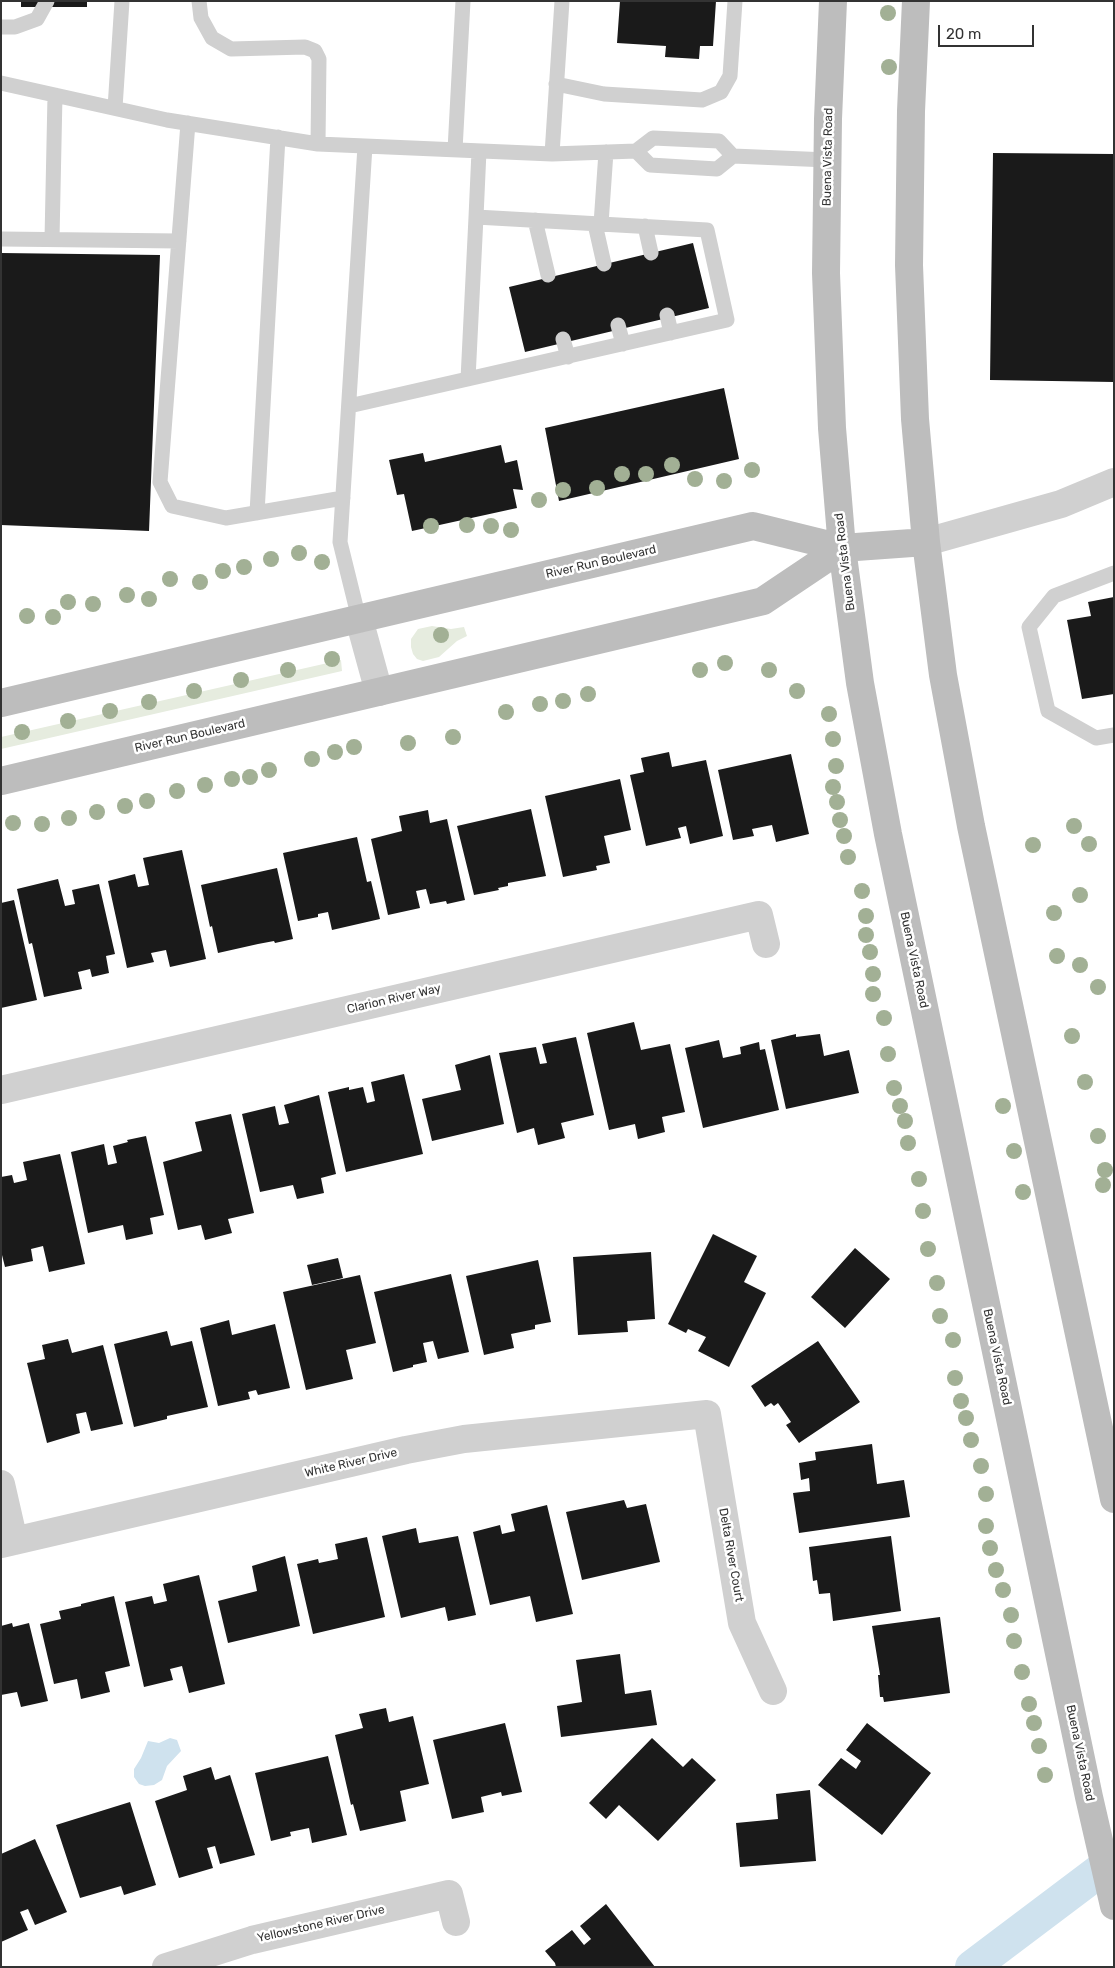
<!DOCTYPE html>
<style>
body{margin:0}
#map{position:relative;width:1115px;height:1968px;overflow:hidden;background:#fff;font-family:Rubik,sans-serif}
canvas{display:block}
.frame{position:absolute;inset:0;border:2px solid #333;pointer-events:none}
.scale{position:absolute;left:938px;top:25px;width:96px;height:22px;box-sizing:border-box;border:2px solid #333;border-top:0;padding-left:6px;font-size:15px;line-height:18px;white-space:nowrap;color:#333;-webkit-text-stroke:4px #fff;paint-order:stroke}
</style>
<div id="map">
<canvas width="1115" height="1968"></canvas>
<div class="frame"></div>
<div class="scale">20 m</div>
</div>
<script>
const ctx = document.querySelector('canvas').getContext('2d');
ctx.lineJoin = 'round';
function fill(path, color) {
  ctx.fillStyle = color;
  ctx.fill(path, 'evenodd');
}
function toPath(rows) {
  const path = new Path2D();
  for (const r of rows) {
    path.moveTo(r[0], r[1]);
    for (let i = 2; i < r.length; i += 2) path.lineTo(r[i], r[i + 1]);
  }
  return path;
}
function strokePath(path, color, width, dash) {
  ctx.strokeStyle = color;
  ctx.lineWidth = width;
  ctx.lineCap = dash ? 'butt' : 'round';
  ctx.setLineDash(dash || []);
  ctx.stroke(path);
}
function write(font, color, halo, rows, align = 'center') {
  ctx.font = font + ' Rubik,sans-serif';
  ctx.lineWidth = 5;
  ctx.setLineDash([]);
  ctx.textBaseline = 'middle';
  ctx.strokeStyle = halo;
  ctx.fillStyle = color;
  for (const [text, x, y, turn = 0] of rows) {
    ctx.save();
    ctx.translate(x, y);
    ctx.rotate((+turn || 0) * Math.PI / 180);
    ctx.textAlign = isNaN(turn) ? turn : align;
    if (halo) ctx.strokeText(text, 0, 0);
    ctx.fillText(text, 0, 0);
    ctx.restore();
  }
}
const green = toPath([
 [432,626,451,629,464,627,467,636,457,641,439,657,423,661,417,659,413,654,411,647,411,639,418,629],
 [341,660,342,671,1,749,1,737]
]);
const water = toPath([
 [170,1738,177,1740,181,1751,167,1766,162,1780,154,1785,145,1786,139,1784,134,1777,134,1769,141,1758,148,1741,159,1743]
]);
const canal = toPath([
 [972,1967,1114,1860]
]);
const building = toPath([
 [21,1,87,1,87,7,21,7],
 [620,1,716,1,713,46,700,46,699,59,665,57,666,46,617,43],
 [993,153,1114,154,1114,382,990,380],
 [693,243,709,308,525,352,509,287],
 [1,253,160,255,149,531,1,525],
 [724,388,739,459,559,501,545,428],
 [501,445,505,463,517,460,523,490,513,489,517,508,412,531,404,494,397,495,389,460,423,453,425,462],
 [1114,597,1114,694,1082,699,1067,620,1091,616,1088,602],
 [669,752,672,767,706,760,723,836,690,844,686,826,678,828,681,838,646,846,630,775,644,772,641,758],
 [791,754,809,834,776,842,772,825,752,829,754,836,733,840,718,770],
 [620,779,631,830,604,836,610,863,596,866,597,870,563,877,545,796],
 [531,809,546,876,508,883,508,886,498,888,499,890,474,895,457,826],
 [428,810,430,823,447,819,465,900,447,904,446,901,430,904,426,889,416,891,420,908,388,915,371,839,402,831,399,816],
 [357,837,367,882,371,881,380,919,332,930,328,912,318,914,318,917,298,921,283,853],
 [182,850,206,959,170,967,166,950,151,953,154,962,127,968,108,881,135,874,138,887,149,885,143,858],
 [277,868,293,939,275,943,274,941,258,944,218,953,212,926,210,927,201,885],
 [58,879,65,906,75,904,72,890,99,884,115,954,106,956,109,973,92,977,90,969,78,972,82,989,44,997,32,943,29,944,17,889],
 [14,900,37,1000,1,1008,1,903],
 [634,1022,641,1050,670,1044,685,1112,662,1117,665,1132,638,1139,635,1124,609,1130,587,1033],
 [796,1034,796,1037,820,1034,824,1056,849,1050,859,1093,786,1109,771,1040],
 [576,1037,594,1115,561,1123,565,1138,538,1145,534,1128,517,1133,499,1053,536,1047,540,1064,547,1063,542,1044],
 [719,1040,723,1058,741,1054,740,1047,759,1042,760,1050,765,1049,779,1110,703,1128,685,1048],
 [490,1055,504,1124,432,1141,422,1099,461,1090,455,1065],
 [404,1074,423,1154,346,1172,328,1092,349,1087,349,1090,363,1087,367,1103,375,1101,371,1082],
 [319,1095,336,1174,321,1178,324,1193,297,1199,293,1185,260,1192,242,1114,275,1106,279,1125,289,1123,284,1105],
 [231,1114,254,1213,228,1219,232,1233,205,1240,201,1225,178,1230,163,1162,202,1151,195,1122],
 [146,1136,164,1215,150,1218,153,1234,126,1240,123,1225,88,1233,71,1152,104,1144,108,1165,117,1163,113,1146,128,1142,127,1140],
 [60,1154,85,1264,49,1272,43,1246,31,1249,33,1261,5,1267,1,1251,1,1177,12,1175,14,1183,27,1180,23,1162],
 [713,1234,757,1256,744,1282,766,1293,729,1367,698,1351,706,1337,688,1329,686,1333,668,1324],
 [855,1248,890,1279,845,1328,811,1297],
 [651,1252,655,1319,627,1321,628,1332,578,1335,573,1257],
 [338,1258,343,1278,312,1285,307,1265],
 [538,1260,551,1322,535,1325,535,1329,511,1334,514,1348,484,1355,466,1276],
 [451,1274,469,1352,438,1359,433,1341,423,1343,427,1362,413,1365,413,1367,393,1372,374,1292],
 [360,1275,376,1343,346,1350,353,1379,306,1390,283,1292],
 [229,1320,232,1335,275,1324,290,1388,258,1395,256,1390,248,1392,250,1399,218,1406,200,1328],
 [167,1331,171,1346,192,1341,208,1407,167,1416,167,1419,134,1427,114,1344],
 [68,1339,72,1353,103,1345,123,1424,91,1431,86,1412,76,1414,80,1433,47,1443,27,1363,45,1359,42,1345],
 [818,1341,860,1402,799,1443,786,1425,791,1422,778,1403,774,1406,771,1403,765,1407,751,1386],
 [872,1444,877,1484,904,1480,910,1517,799,1533,793,1493,810,1491,809,1478,801,1480,799,1463,816,1460,815,1452],
 [624,1500,627,1508,646,1504,660,1562,582,1580,566,1512],
 [547,1505,573,1614,536,1622,530,1596,490,1605,473,1532,500,1525,502,1534,515,1531,511,1514],
 [416,1528,419,1543,458,1536,476,1615,448,1621,445,1607,401,1618,382,1536],
 [891,1536,901,1611,833,1621,830,1593,819,1594,817,1580,813,1581,809,1547],
 [367,1537,385,1617,313,1634,297,1564,318,1559,319,1563,338,1559,335,1544],
 [285,1556,300,1626,228,1643,218,1601,257,1591,252,1566],
 [199,1575,225,1684,189,1693,182,1666,170,1669,173,1680,144,1687,125,1602,152,1596,154,1604,167,1601,163,1584],
 [114,1596,130,1666,105,1672,110,1692,81,1699,77,1679,54,1684,40,1624,61,1619,59,1611,81,1606,81,1604],
 [940,1617,950,1693,884,1702,883,1697,880,1697,878,1675,880,1675,872,1626],
 [12,1623,13,1627,29,1623,48,1701,21,1707,17,1692,1,1695,1,1626],
 [620,1654,625,1694,651,1690,657,1725,561,1737,557,1706,582,1702,576,1660],
 [386,1708,389,1722,413,1716,429,1784,400,1791,406,1821,360,1831,353,1804,351,1805,335,1735,363,1728,359,1714],
 [505,1723,522,1792,502,1796,501,1792,481,1797,484,1812,452,1819,433,1740],
 [867,1723,931,1773,882,1835,818,1785,841,1758,856,1769,861,1761,846,1750],
 [652,1738,683,1767,692,1758,716,1780,658,1841,619,1805,606,1819,589,1803],
 [328,1756,347,1835,312,1843,309,1828,290,1832,291,1836,271,1841,255,1773],
 [211,1767,215,1780,230,1775,255,1855,220,1864,215,1846,207,1848,213,1868,179,1878,155,1801,187,1790,183,1776],
 [810,1790,816,1861,740,1867,736,1823,778,1819,776,1794],
 [130,1802,156,1885,124,1895,121,1886,80,1898,56,1825],
 [35,1839,67,1912,35,1925,28,1909,20,1912,28,1930,1,1942,1,1854],
 [606,1904,655,1967,556,1967,555,1963,545,1951,572,1930,584,1945,591,1939,580,1926]
]);
const lane = toPath([
 [199,1,201,18,212,38,231,49,305,47,315,51,319,59,318,144,365,146,340,542,359,619],
 [1,27,15,27,37,19,47,1],
 [1,83,167,120,318,144],
 [556,84,604,94,702,100,721,92,730,76,735,1],
 [115,108,122,1],
 [188,123,160,482,172,506,226,518,343,498],
 [365,146,552,154,636,151,653,138,719,141,733,156],
 [455,150,463,1],
 [636,151,650,165,717,169,733,156,828,160],
 [552,154,562,1],
 [535,220,548,275],
 [595,224,604,264],
 [601,224,606,152],
 [645,226,651,253],
 [1,239,179,241],
 [52,239,55,95],
 [667,315,671,333],
 [618,325,623,344],
 [563,339,568,357],
 [468,379,476,217],
 [349,406,727,320,707,230,476,217,479,151],
 [257,513,278,137],
 [1114,573,1054,596,1029,627,1048,711,1096,738,1114,735]
]);
const street = toPath([
 [926,542,1061,504,1114,482],
 [359,619,379,692],
 [1,1090,759,915,766,944],
 [1,1484,14,1541],
 [1,1544,406,1450,464,1439,707,1414,742,1623,773,1691],
 [166,1967,252,1940,449,1894,456,1922]
]);
const secondary = toPath([
 [833,1,828,119,826,273,832,428,842,548,860,683,888,834,1089,1797,1114,1906],
 [916,1,911,111,909,265,915,419,926,542,943,675,971,826,1114,1499],
 [1,703,753,526,842,548,926,542],
 [1,781,763,601,842,548]
]);
const trees = [
 [888,13],
 [889,67],
 [672,465],
 [752,470],
 [622,474],
 [646,474],
 [695,479],
 [724,481],
 [597,488],
 [563,490],
 [539,500],
 [467,525],
 [431,526],
 [491,526],
 [511,530],
 [299,553],
 [271,559],
 [322,562],
 [244,567],
 [223,571],
 [170,579],
 [200,582],
 [127,595],
 [149,599],
 [68,602],
 [93,604],
 [27,616],
 [53,617],
 [441,635],
 [332,659],
 [725,663],
 [288,670],
 [700,670],
 [769,670],
 [241,680],
 [194,691],
 [797,691],
 [588,694],
 [563,701],
 [149,702],
 [540,704],
 [110,711],
 [506,712],
 [829,714],
 [68,721],
 [22,732],
 [453,737],
 [833,739],
 [408,743],
 [354,747],
 [335,752],
 [312,759],
 [836,766],
 [269,770],
 [250,777],
 [232,779],
 [205,785],
 [833,787],
 [177,791],
 [147,801],
 [837,802],
 [125,806],
 [97,812],
 [69,818],
 [840,820],
 [13,823],
 [42,824],
 [1074,826],
 [844,836],
 [1089,844],
 [1033,845],
 [848,857],
 [862,891],
 [1080,895],
 [1054,913],
 [866,916],
 [866,935],
 [870,952],
 [1057,956],
 [1080,965],
 [873,974],
 [1098,987],
 [873,994],
 [884,1018],
 [1072,1036],
 [888,1054],
 [1085,1082],
 [894,1088],
 [900,1106],
 [1003,1106],
 [905,1121],
 [1098,1136],
 [908,1143],
 [1014,1151],
 [1105,1170],
 [919,1179],
 [1103,1185],
 [1023,1192],
 [923,1211],
 [928,1249],
 [937,1283],
 [940,1316],
 [953,1340],
 [955,1378],
 [961,1401],
 [966,1418],
 [971,1440],
 [981,1466],
 [986,1494],
 [986,1526],
 [990,1548],
 [996,1570],
 [1003,1590],
 [1011,1615],
 [1014,1641],
 [1022,1672],
 [1029,1704],
 [1034,1723],
 [1039,1746],
 [1045,1775]
];
const streetNames = [
 ["Buena Vista Road",828,157,-89],
 ["River Run Boulevard",601,562,-13],
 ["Buena Vista Road",845,562,-97],
 ["River Run Boulevard",190,736,-13],
 ["Buena Vista Road",914,960,78],
 ["Clarion River Way",394,999,-13],
 ["Buena Vista Road",997,1357,78],
 ["White River Drive",351,1463,-13],
 ["Delta River Court",731,1555,80],
 ["Buena Vista Road",1080,1753,78],
 ["Yellowstone River Drive",321,1924,-13]
];
fill(green, '#e6ecdf');
fill(water, '#cfe2ee');
strokePath(canal, '#cfe2ee', 34);
fill(building, '#1a1a1a');
strokePath(lane, '#d0d0d0', 15);
strokePath(street, '#d0d0d0', 28);
strokePath(secondary, '#bdbdbd', 28);
ctx.fillStyle = '#a2b095';
for (const [x, y] of trees) {
  ctx.beginPath();
  ctx.arc(x, y, 8, 0, 2 * Math.PI);
  ctx.fill();
}
write('12px', '#333', '#fff', streetNames);
</script>
